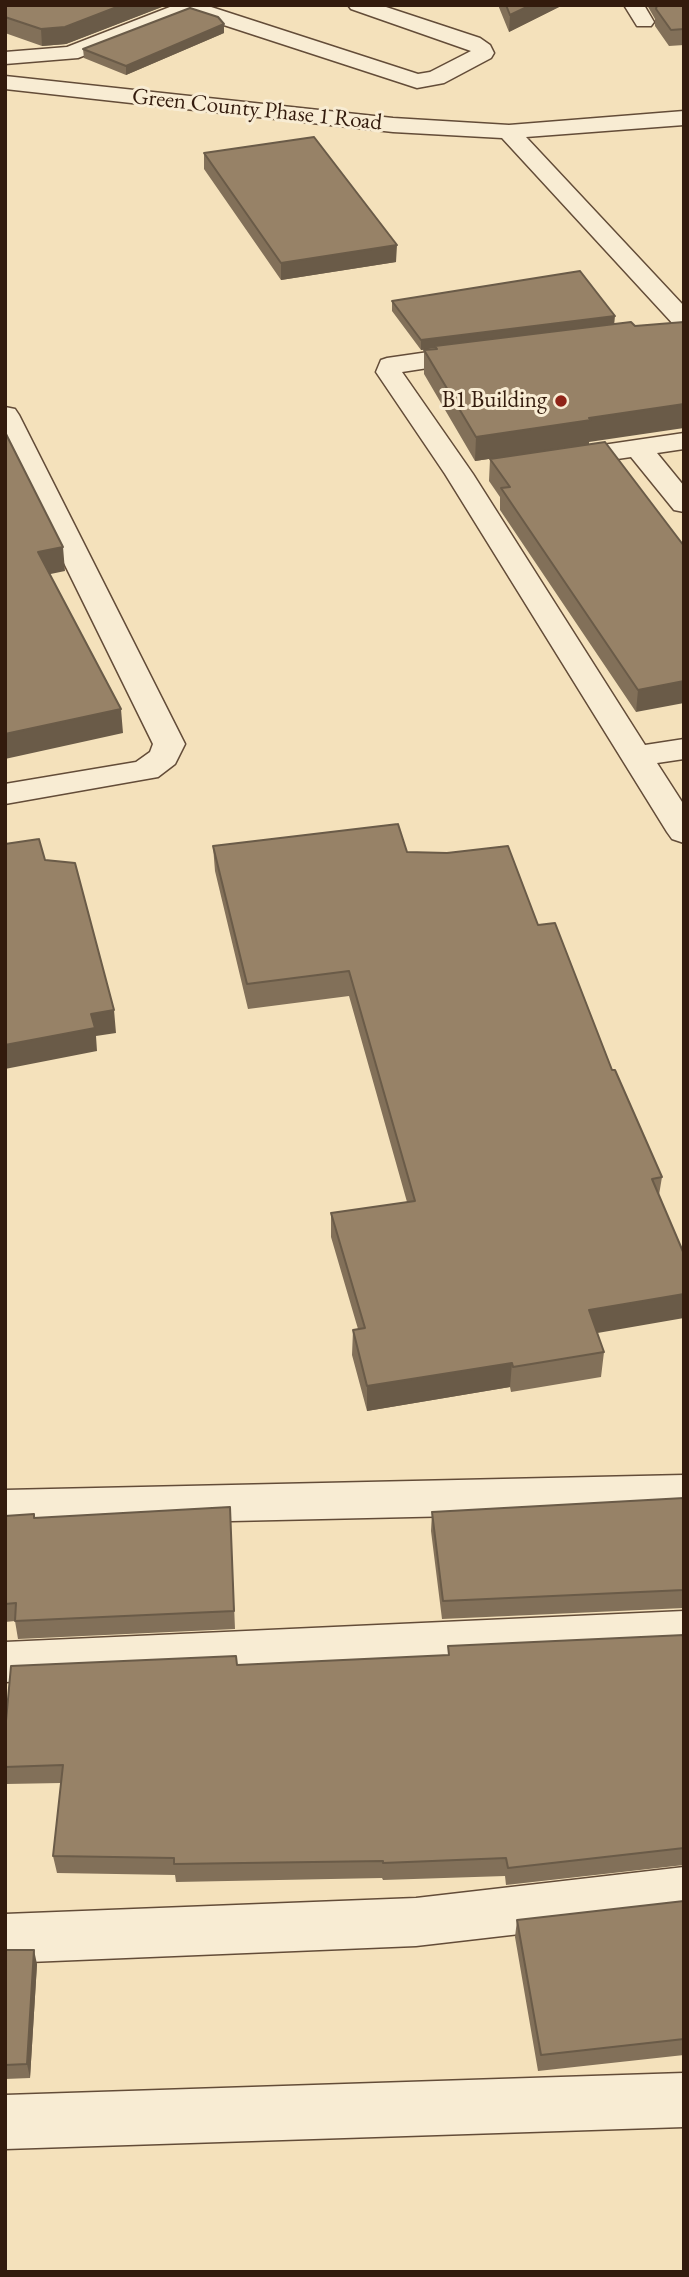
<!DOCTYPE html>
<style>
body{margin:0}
#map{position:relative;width:689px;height:2277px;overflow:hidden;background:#f4e1bb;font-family:"EB Garamond",serif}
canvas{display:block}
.frame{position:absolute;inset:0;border:7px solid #331b0d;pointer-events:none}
</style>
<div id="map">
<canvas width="689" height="2277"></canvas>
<div class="frame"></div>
</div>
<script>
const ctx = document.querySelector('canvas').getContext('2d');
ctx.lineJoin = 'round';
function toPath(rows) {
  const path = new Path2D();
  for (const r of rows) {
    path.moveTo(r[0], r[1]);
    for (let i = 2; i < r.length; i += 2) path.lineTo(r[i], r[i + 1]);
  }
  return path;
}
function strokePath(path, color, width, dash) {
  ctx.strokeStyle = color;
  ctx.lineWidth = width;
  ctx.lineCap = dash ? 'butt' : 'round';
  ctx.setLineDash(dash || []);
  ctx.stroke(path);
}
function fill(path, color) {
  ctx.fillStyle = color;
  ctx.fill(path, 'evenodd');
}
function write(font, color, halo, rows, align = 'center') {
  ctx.font = font + ' "EB Garamond",serif';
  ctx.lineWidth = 6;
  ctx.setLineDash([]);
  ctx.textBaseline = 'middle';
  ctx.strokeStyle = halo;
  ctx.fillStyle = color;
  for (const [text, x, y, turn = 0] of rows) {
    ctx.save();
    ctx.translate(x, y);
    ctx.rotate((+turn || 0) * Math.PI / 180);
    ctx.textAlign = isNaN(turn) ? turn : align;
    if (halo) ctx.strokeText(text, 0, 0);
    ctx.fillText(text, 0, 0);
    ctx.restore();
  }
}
const street = toPath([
 [175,5,205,5,418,74,430,72,471,51,351,9,348,5,380,5,480,38,490,45,494,53,491,58,444,83,417,88,190,14,78,58,5,64,5,52,67,47,175,5],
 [624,5,644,5,654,22,651,26,637,26,624,5],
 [5,76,393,118,509,125,684,111,684,125,526,137,684,306,684,329,675,326,502,138,393,132,5,89,5,76],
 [477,345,486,347,490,353,486,359,402,372,473,474,645,745,684,739,684,759,657,763,684,805,684,843,672,839,667,832,445,474,376,372,381,360,387,358,477,345],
 [5,407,15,409,19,415,185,744,175,764,158,777,5,804,5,784,136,762,150,752,153,744,5,443,5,407],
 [684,433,684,449,657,453,684,486,684,512,674,510,631,457,562,467,552,465,548,459,552,453,562,451,684,433],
 [684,1475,684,1511,5,1526,5,1490,684,1475],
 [684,1611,684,1651,5,1682,5,1642,684,1611],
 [684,1867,684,1915,416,1946,5,1963,5,1914,416,1898,684,1867],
 [684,2073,684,2127,5,2149,5,2095,684,2073]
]);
const wall = toPath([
 [5,5,167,5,66,44,42,46,5,33],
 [498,5,563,5,509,32],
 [647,5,684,5,684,45,669,46,655,26,655,19],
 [224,33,126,75,84,58,83,49],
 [204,153,396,262,281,280,204,169],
 [392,301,589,442,589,444,475,461,424,374,424,350,435,348,421,350,392,311],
 [490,459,684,546,636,712,500,510,500,497,489,481],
 [213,846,407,852,538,925,612,1070,662,1177,659,1195,597,1333,604,1352,601,1377,511,1392,510,1387,367,1411,352,1355,353,1330,358,1329,331,1237,331,1213,407,1202,349,996,248,1009,215,871],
 [684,1498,684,1608,442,1619,431,1531,432,1512],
 [230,1507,235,1629,18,1639,15,1621,5,1622,5,1516,34,1514,35,1518],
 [684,1635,684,1865,506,1885,505,1876,383,1880,382,1878,176,1882,175,1875,57,1873,53,1856,61,1783,6,1784,5,1732,237,1665,448,1655,448,1646],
 [684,1901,684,2055,538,2071,515,1937,517,1920],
 [5,1950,37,1964,30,2078,5,2079]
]);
const shadedWall = toPath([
 [122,5,167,5,66,44,42,46,41,29],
 [531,5,563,5,509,32,510,15],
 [224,24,224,33,126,75,126,66],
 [397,245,396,262,281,280,281,263],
 [615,316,614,326,435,346,435,348,421,350,421,340],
 [684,404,684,428,589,442,589,444,475,461,476,437,589,418],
 [63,547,65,571,41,576,38,552],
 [684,681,684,703,636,712,638,690],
 [121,709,123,733,5,759,5,734],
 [114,1010,116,1033,96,1036,97,1051,5,1069,5,1045,91,1014],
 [684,1294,684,1318,586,1335,589,1310],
 [512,1363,510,1387,367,1411,367,1386],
 [34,1950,37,1964,30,2078,27,2064]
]);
const building = toPath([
 [5,5,122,5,65,27,41,29,5,17,5,5],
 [506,5,531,5,510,15,506,5],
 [657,5,684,5,684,29,671,30,656,9,657,5],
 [190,8,218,17,224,24,126,66,83,49,190,8],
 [314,137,397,245,281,263,204,153,314,137],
 [580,271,615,316,421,340,392,301,580,271],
 [631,322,635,326,684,322,684,404,589,418,591,420,476,437,424,350,437,349,435,346,631,322],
 [5,432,63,547,38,552,121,709,5,734,5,432],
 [605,442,684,546,684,681,638,690,501,488,510,487,490,459,605,442],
 [398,824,407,852,447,853,508,846,538,925,555,923,612,1070,615,1070,662,1177,652,1179,684,1254,684,1294,589,1310,604,1352,513,1367,512,1363,367,1386,353,1330,365,1328,331,1213,415,1201,349,971,247,984,213,846,398,824],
 [39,839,45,860,75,863,114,1010,91,1014,95,1028,5,1045,5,844,39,839],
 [684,1498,684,1590,443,1601,432,1512,684,1498],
 [230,1507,234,1611,15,1621,16,1603,5,1604,5,1516,34,1514,34,1518,230,1507],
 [684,1635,684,1848,508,1868,506,1858,383,1863,383,1861,174,1864,174,1858,53,1856,63,1765,5,1767,5,1732,11,1666,236,1656,237,1665,449,1655,448,1646,684,1635],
 [684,1901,684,2039,541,2055,517,1920,684,1901],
 [5,1950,34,1950,27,2064,5,2065,5,1950]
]);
const markers = [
 [561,401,7,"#8f2418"]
];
const farStreetnames = [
 ["Green County Phase 1 Road",257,110,6]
];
const farPoinames = [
 ["B1 Building",547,401]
];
strokePath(street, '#634c38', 3);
fill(street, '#f8ecd3');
fill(wall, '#827059');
fill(shadedWall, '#6a5b48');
fill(building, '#978267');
strokePath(building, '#6a5b48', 2);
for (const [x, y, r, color] of markers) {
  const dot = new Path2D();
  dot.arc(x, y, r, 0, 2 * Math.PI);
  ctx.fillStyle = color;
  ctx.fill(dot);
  strokePath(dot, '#f8ecd3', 2.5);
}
write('23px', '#331b0d', '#f8ecd3', farStreetnames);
write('23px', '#331b0d', '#f8ecd3', farPoinames, 'right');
</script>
